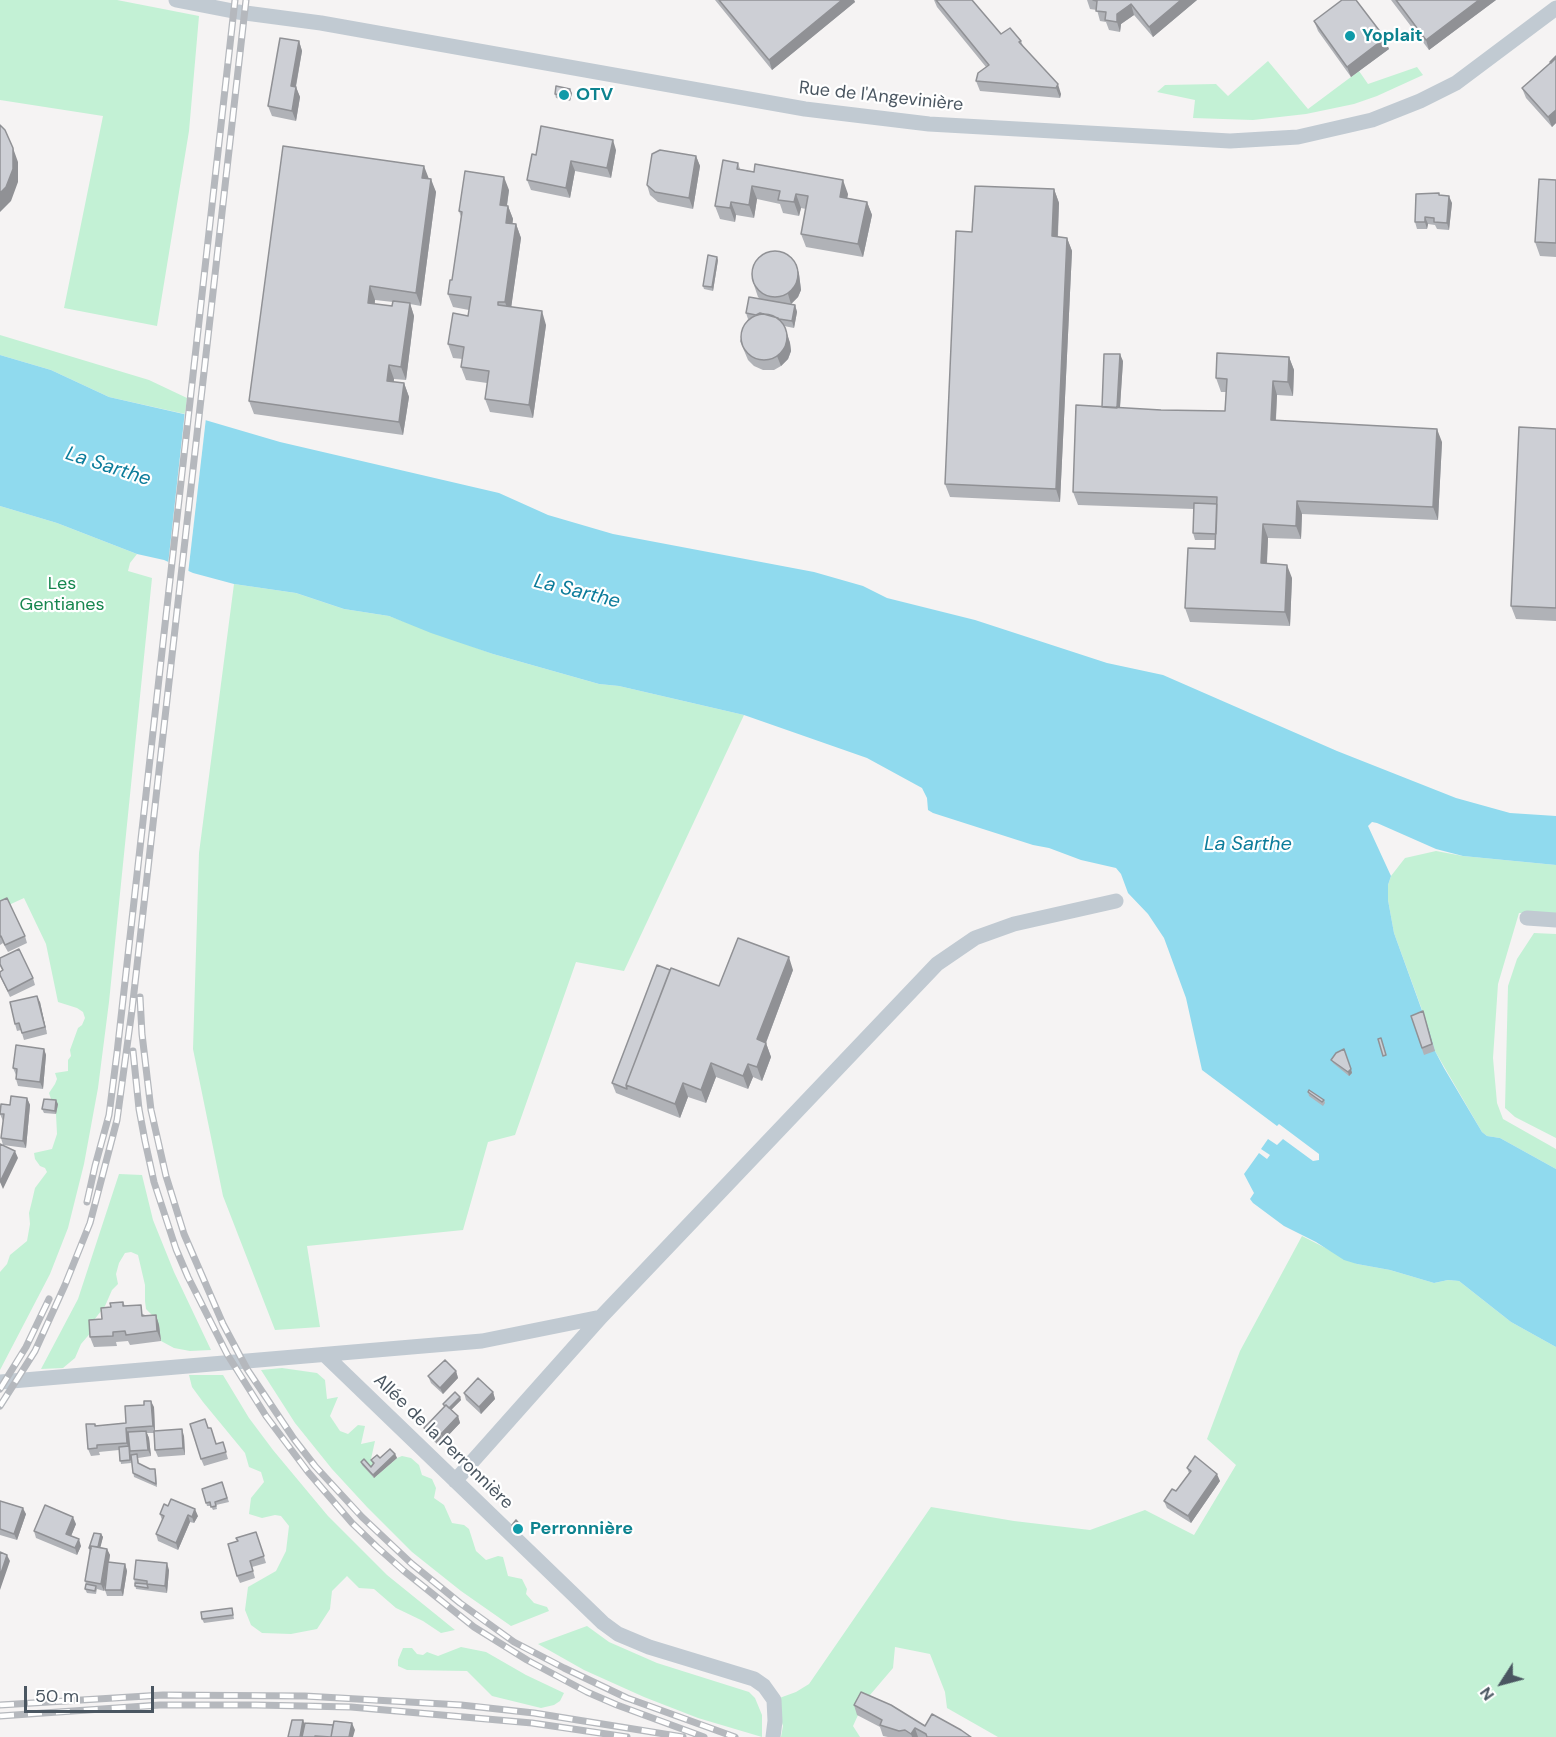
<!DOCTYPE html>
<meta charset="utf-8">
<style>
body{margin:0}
#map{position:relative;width:1556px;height:1737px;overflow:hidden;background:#f5f3f3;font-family:"DM Sans",sans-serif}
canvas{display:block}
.north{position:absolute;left:1472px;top:1653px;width:60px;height:60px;-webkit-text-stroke:4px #fff;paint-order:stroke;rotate:234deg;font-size:16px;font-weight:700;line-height:24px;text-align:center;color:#4a5661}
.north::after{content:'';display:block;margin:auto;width:21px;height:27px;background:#4a5661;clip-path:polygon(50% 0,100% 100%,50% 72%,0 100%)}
.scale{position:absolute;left:24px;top:1686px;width:130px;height:27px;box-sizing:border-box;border:3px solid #4a5661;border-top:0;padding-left:8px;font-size:18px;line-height:21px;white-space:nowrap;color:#4a5661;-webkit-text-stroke:4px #fff;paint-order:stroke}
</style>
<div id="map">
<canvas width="1556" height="1737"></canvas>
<div class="north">N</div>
<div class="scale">50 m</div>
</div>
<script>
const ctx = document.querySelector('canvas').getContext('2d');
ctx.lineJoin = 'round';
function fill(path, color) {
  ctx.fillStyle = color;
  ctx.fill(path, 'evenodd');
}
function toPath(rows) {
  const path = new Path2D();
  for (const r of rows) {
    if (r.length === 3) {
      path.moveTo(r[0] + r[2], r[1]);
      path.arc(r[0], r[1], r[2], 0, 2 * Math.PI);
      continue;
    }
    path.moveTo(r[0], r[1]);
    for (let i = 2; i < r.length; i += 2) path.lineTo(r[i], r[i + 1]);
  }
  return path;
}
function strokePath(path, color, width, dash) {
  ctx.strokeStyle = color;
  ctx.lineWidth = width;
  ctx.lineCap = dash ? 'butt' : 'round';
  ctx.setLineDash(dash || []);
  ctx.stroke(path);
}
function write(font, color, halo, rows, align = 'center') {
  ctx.font = font + ' "DM Sans",sans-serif';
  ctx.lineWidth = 4.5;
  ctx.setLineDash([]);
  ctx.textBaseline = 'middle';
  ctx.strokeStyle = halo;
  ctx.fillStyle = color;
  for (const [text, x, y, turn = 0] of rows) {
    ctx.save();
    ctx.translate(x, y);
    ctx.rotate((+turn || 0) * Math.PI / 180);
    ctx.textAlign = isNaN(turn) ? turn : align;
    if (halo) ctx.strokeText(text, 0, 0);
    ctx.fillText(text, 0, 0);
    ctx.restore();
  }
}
const green = toPath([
 [0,0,117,0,199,16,189,131,157,326,64,308,103,116,0,100],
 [1268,61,1308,109,1359,71,1368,84,1417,67,1423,75,1377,96,1354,104,1306,114,1253,120,1193,118,1195,100,1157,92,1165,85,1216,84,1228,96],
 [0,335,149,380,187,398,185,414,109,397,51,370,0,355],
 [0,506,57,523,137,554,130,563,128,571,152,578,109,1002,98,1088,84,1164,68,1228,50,1274,0,1370,0,1272,7,1264,10,1255,27,1241,30,1224,29,1213,32,1201,35,1188,47,1172,45,1168,40,1166,35,1159,34,1153,52,1149,57,1134,56,1114,49,1093,55,1084,57,1079,55,1073,68,1071,68,1060,71,1056,70,1050,78,1028,82,1025,85,1018,83,1012,77,1008,58,1002,46,944,24,898,0,909],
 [234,584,296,593,344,609,389,616,493,654,599,684,619,686,744,715,624,971,576,962,515,1135,488,1142,463,1230,307,1246,320,1327,275,1330,223,1196,193,1049,199,853],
 [1436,851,1463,856,1556,865,1556,915,1519,913,1498,984,1493,1058,1497,1103,1503,1119,1556,1149,1556,1169,1500,1138,1487,1136,1482,1132,1435,1051,1425,1018,1394,933,1388,900,1388,885,1391,876,1405,858],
 [1534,933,1556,934,1556,1138,1515,1117,1505,1108,1508,986,1517,959],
 [119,1174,142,1175,153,1220,174,1272,211,1350,190,1351,174,1348,161,1341,156,1319,146,1309,145,1301,145,1285,138,1255,131,1252,125,1253,119,1263,116,1274,118,1284,112,1290,105,1306,94,1320,93,1330,81,1344,75,1358,63,1368,41,1369,78,1299],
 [1302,1236,1357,1264,1390,1270,1434,1283,1448,1280,1459,1281,1511,1322,1556,1347,1556,1737,998,1737,947,1708,945,1692,930,1654,895,1647,893,1668,864,1702,853,1726,860,1737,781,1737,783,1726,774,1700,796,1692,809,1684,931,1507,1014,1521,1090,1530,1145,1510,1194,1535,1236,1465,1207,1439,1240,1351],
 [282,1368,317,1373,325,1380,327,1399,338,1397,330,1416,340,1431,348,1434,358,1425,365,1426,361,1444,375,1441,371,1459,375,1467,374,1478,397,1458,402,1456,411,1458,419,1465,422,1475,432,1479,436,1488,434,1498,444,1505,452,1523,464,1525,469,1529,476,1551,486,1560,498,1556,503,1557,508,1576,522,1579,527,1589,526,1594,534,1603,547,1607,549,1611,511,1626,461,1591,412,1552,367,1507,332,1469,295,1423,261,1370],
 [189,1375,223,1375,249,1418,273,1450,328,1516,387,1575,455,1630,441,1633,423,1621,396,1608,374,1589,359,1588,347,1576,332,1591,330,1609,317,1629,291,1634,262,1633,251,1625,245,1610,248,1587,276,1571,286,1551,289,1526,281,1516,275,1515,262,1518,249,1514,251,1498,264,1482,261,1472,249,1467,245,1453,203,1402,192,1387],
 [587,1626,609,1642,657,1663,749,1692,755,1698,762,1715,762,1737,698,1718,644,1697,584,1670,538,1644],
 [461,1647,486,1652,526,1675,564,1693,560,1701,554,1705,541,1708,492,1696,467,1671,407,1670,398,1666,398,1660,403,1648,412,1648,417,1654,423,1655,427,1652,438,1656]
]);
const water = toPath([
 [0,355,51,370,109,397,188,415,280,442,499,493,548,515,613,534,814,572,863,586,887,598,975,620,1107,663,1163,675,1337,751,1456,798,1510,813,1556,816,1556,865,1463,856,1436,849,1377,823,1372,822,1368,826,1391,876,1388,885,1388,900,1394,933,1429,1030,1435,1051,1444,1068,1482,1132,1487,1136,1500,1138,1556,1169,1556,1347,1511,1322,1459,1281,1448,1280,1434,1283,1390,1270,1357,1264,1344,1260,1316,1242,1284,1226,1253,1203,1250,1199,1254,1193,1244,1174,1259,1153,1267,1159,1270,1155,1261,1149,1268,1139,1277,1145,1283,1139,1313,1161,1319,1160,1319,1154,1279,1124,1277,1126,1202,1070,1186,998,1164,938,1148,914,1128,893,1121,874,1116,868,1081,860,1049,848,1033,845,933,813,928,810,927,798,922,788,867,758,744,715,619,686,599,684,493,654,431,633,389,616,344,609,296,593,234,584,193,573,164,560,137,554,57,523,0,506]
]);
const pier = toPath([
 [185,411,206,418,188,574,168,565]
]);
const minor = toPath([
 [176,0,238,12,321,23,805,109,929,124,1230,141,1298,137,1372,120,1420,101,1456,83,1556,8],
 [1527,918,1556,920],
 [325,1355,603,1623,618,1634,649,1647,754,1679,764,1686,774,1700,775,1721,773,1737],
 [0,1382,482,1341,601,1317,937,964,975,938,1014,924,1116,901],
 [455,1481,601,1317]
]);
const rail = toPath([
 [140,997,142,1034,151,1110,166,1176,184,1234,223,1324,247,1369,294,1439,315,1466,362,1517,412,1564,460,1603,514,1642,564,1668,627,1698,735,1737],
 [133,1051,139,1109,145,1141,154,1182,176,1249,188,1277,227,1354,266,1416,308,1472,352,1523,378,1548,404,1571,474,1627,527,1660,587,1692,617,1705,704,1737],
 [87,1202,95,1166,109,1115,117,1053,235,0],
 [0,1389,26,1347,49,1299],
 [0,1406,35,1351,65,1285,90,1223,117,1120,132,1010,246,0],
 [0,1705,163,1695,305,1696,461,1705,534,1713,683,1737],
 [0,1716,160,1705,256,1705,351,1707,532,1723,627,1737]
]);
const wall = toPath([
 [715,0,854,0,855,2,772,70],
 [934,0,972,0,1001,34,1021,41,1023,46,1061,94,1060,98,980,91,976,81,986,67,937,7],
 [1087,0,1197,0,1153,37,1134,15,1121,24,1120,32,1109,30,1106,22,1100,21,1097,10,1090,9],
 [1391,0,1496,0,1429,50],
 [1314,21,1389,49,1351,77,1318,31],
 [299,41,302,51,296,87,300,97,296,121,272,116,268,106],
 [1556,56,1556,123,1552,127,1526,98,1522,88,1550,63],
 [572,93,570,101,556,98,555,94],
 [616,150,611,178,575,171,570,198,531,190,527,180,536,155],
 [696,156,700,166,693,209,658,202,650,195,647,185],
 [738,163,740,169,848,194,847,198,867,202,872,215,863,257,806,247,801,234,806,209,801,208,799,216,783,213,780,204,757,199,754,218,736,215,735,222,720,219,715,206],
 [429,178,436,192,421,306,410,304,414,316,406,380,394,379,394,382,404,383,409,397,403,435,254,414,249,401],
 [375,300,393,302,392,306,375,304],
 [1556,180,1556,257,1540,256,1535,242],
 [1054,189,1059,203,1058,237,1067,238,1072,251,1060,502,950,497,945,484,972,232],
 [509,190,507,206,508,206,513,219,512,224,516,224,521,238,511,307,546,325,533,418,490,412,485,399,487,383,466,380,461,367,463,359,453,358,448,344,468,316,469,310,453,307,448,294,452,280,461,217,459,211],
 [1440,195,1452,203,1449,230,1437,229,1435,225,1428,224,1427,229,1417,229,1415,222],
 [718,260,713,291,704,289,703,286],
 [796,264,799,274,801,290,798,297,791,304,795,305,797,312,794,328,784,326,790,343,791,351,788,359,781,366,774,370,763,370,754,366,748,360,740,341,748,319,746,313,760,299,758,297,752,279],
 [1289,357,1294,370,1293,396,1277,395,1276,420,1442,442,1438,520,1302,514,1301,539,1268,538,1267,564,1292,578,1290,626,1190,622,1185,608,1215,549,1215,540,1195,540,1193,533,1194,509,1078,505,1073,492,1102,407,1123,361,1120,408,1161,410,1225,411,1226,392,1221,392,1216,378],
 [1556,429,1556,621,1516,619,1511,606],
 [0,901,25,936,27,943,8,952,3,943,0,945],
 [0,958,33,978,35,985,10,997,0,976,2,970,0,966],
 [670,970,719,986,793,970,766,1043,771,1057,762,1081,753,1077,748,1089,716,1077,706,1103,688,1097,680,1118,616,1093,612,1083],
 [40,1002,47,1034,24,1040,21,1030,17,1031,15,1024],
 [1423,1011,1435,1051,1424,1055,1411,1016],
 [44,1049,46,1055,43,1089,18,1086,16,1079,16,1075,13,1068],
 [1344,1049,1352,1073,1349,1076,1333,1063,1331,1060],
 [1308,1092,1324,1100,1325,1103,1323,1106,1309,1096],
 [27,1098,30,1105,26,1148,3,1145,1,1138,3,1121,0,1114,10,1105],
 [58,1104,56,1114,44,1113,42,1109],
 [123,1302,125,1306,145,1315,156,1315,159,1325,161,1341,130,1345,128,1341,116,1342,117,1346,94,1347,90,1337,111,1307],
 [456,1371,458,1378,443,1394,431,1383,428,1376],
 [493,1392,495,1399,481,1414,466,1400,464,1393],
 [460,1397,461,1400,451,1410,458,1416,460,1423,443,1441,442,1439,437,1444,426,1434,424,1428,444,1407,443,1404],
 [154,1407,155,1431,184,1436,185,1455,158,1457,155,1450,154,1433,147,1433,149,1438,151,1456,138,1458,139,1464,156,1473,157,1487,134,1477,130,1452,131,1463,121,1464,119,1450,99,1452,100,1455,91,1456,88,1449,95,1424,96,1426,126,1423],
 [208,1428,217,1444,223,1442,228,1459,204,1466,201,1459],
 [395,1454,397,1458,374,1478,362,1465,361,1462,371,1467,373,1464,371,1460],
 [1187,1468,1220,1481,1191,1523,1167,1508,1164,1501,1176,1491,1189,1473],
 [222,1482,229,1502,216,1505,217,1509,213,1510,211,1506,207,1506,202,1489],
 [0,1501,26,1514,17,1540,0,1535],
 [160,1514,198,1516,194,1523,190,1522,178,1550,158,1541,156,1534,162,1520],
 [76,1524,71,1536,81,1546,77,1555,36,1538,34,1531],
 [256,1532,266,1563,252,1567,255,1578,240,1583,237,1576,238,1541],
 [101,1534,103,1537,100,1547,107,1549,110,1555,109,1562,125,1564,127,1571,123,1596,107,1596,105,1590,107,1572,104,1591,97,1589,96,1594,87,1593,85,1589,86,1584,85,1581,90,1552,89,1548],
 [169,1570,167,1593,136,1589,134,1579],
 [232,1608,234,1619,204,1623,202,1619],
 [854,1705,925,1726,971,1737,888,1737,883,1736,880,1727,857,1715]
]);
const shadedWall = toPath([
 [842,0,854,0,855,2,772,70,769,60],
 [1181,0,1197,0,1153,37,1149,27],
 [1479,0,1496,0,1429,50,1426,40],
 [1131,4,1134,15,1121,24,1120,32,1117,22,1117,14],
 [1385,38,1389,49,1351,77,1347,67],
 [299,41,302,51,294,96,291,86],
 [1058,84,1061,94,1060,98,1056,88],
 [296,87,300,97,296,121,292,111],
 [570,89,572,93,570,101,569,97],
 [1556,110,1556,123,1552,127,1548,117],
 [613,140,616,150,611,178,607,168],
 [13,148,18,162,18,182,11,201,0,212,0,193],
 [696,156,700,166,693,209,689,198],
 [571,161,575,171,570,198,566,188],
 [424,166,429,179,422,178],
 [504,177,509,190,505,218,500,205],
 [431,179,436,192,421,306,416,293],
 [843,180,848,194,845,210,840,197],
 [752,186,757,199,754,218,749,205],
 [1054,189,1059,203,1057,250,1052,236],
 [796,194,801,208,799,216,794,202],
 [1449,196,1452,203,1449,230,1447,223],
 [731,202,736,215,735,222,730,208],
 [867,202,872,215,863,257,858,244],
 [508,206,513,219,511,236,506,223],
 [1425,217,1428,224,1427,229,1425,222],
 [516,224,521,238,510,316,505,302],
 [1067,238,1072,251,1060,502,1056,489],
 [717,257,718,260,713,291,712,287],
 [796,264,799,274,801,290,798,297,791,304,788,294],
 [370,286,375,300,373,316,368,303],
 [410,303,414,316,406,380,401,367],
 [795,305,797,312,794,328,792,321],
 [542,311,546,325,533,418,529,405],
 [787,333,790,343,791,351,788,359,781,366,777,356],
 [1120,354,1123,361,1119,421,1117,414],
 [1289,357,1294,370,1293,396,1288,382],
 [389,365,394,379,392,394,387,381],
 [1273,381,1277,395,1275,433,1271,420],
 [404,383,409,397,403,435,399,422],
 [1437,429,1442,442,1438,520,1433,507],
 [1297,501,1302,514,1301,539,1296,526],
 [1263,524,1268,538,1266,577,1261,563],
 [1287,565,1292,578,1290,626,1285,612],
 [789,957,793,970,762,1053,757,1039],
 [37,996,40,1002,47,1034,45,1027],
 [766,1043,771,1057,762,1081,757,1067],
 [44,1049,46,1055,43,1089,40,1082],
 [711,1063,716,1077,706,1103,701,1090],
 [748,1064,753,1077,748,1089,743,1076],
 [1351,1069,1352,1073,1349,1076,1348,1072],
 [683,1083,688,1097,680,1118,675,1104],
 [27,1098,30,1105,26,1148,23,1141],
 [56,1100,58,1104,56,1114,55,1111],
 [15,1151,18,1158,3,1189,0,1182],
 [156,1315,159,1325,161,1341,157,1331],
 [456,1371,458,1378,443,1394,440,1388],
 [493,1392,495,1399,481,1414,479,1407],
 [460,1397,461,1400,449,1412,448,1409],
 [151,1401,154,1407,155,1432,153,1426],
 [458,1416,460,1423,443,1441,441,1434],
 [126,1428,129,1435,131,1463,127,1443],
 [182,1429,184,1436,185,1455,183,1448],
 [146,1431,149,1438,151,1456,148,1450],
 [439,1432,442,1439,437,1444,434,1437],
 [395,1454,397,1458,374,1478,373,1475],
 [1217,1474,1220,1481,1191,1523,1188,1516],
 [23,1508,26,1514,17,1540,14,1534],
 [195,1509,198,1516,194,1523,192,1517],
 [188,1515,190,1522,178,1550,176,1543],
 [73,1517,76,1524,69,1541,66,1534],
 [522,1527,524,1530,519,1535,518,1531],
 [101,1534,103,1537,99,1553,98,1550],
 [79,1539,81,1546,77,1555,75,1548],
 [107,1549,110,1555,104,1591,101,1584],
 [7,1555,10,1561,0,1590,0,1576],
 [167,1563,169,1570,167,1593,165,1586],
 [125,1564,127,1571,123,1596,121,1590],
 [303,1720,306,1727,304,1737,300,1737],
 [352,1723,355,1730,353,1737,349,1737],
 [915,1728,918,1737,912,1737,911,1734]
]);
const building = toPath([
 [719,0,842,0,769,60,719,0],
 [936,0,972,0,1001,34,1010,28,1021,41,1019,42,1058,84,1056,88,976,81,978,73,989,65,936,0],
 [1093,0,1181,0,1149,27,1131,4,1117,14,1117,22,1105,20,1106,12,1096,11,1097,1,1093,0],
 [1342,0,1356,0,1385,38,1347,67,1314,21,1342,0],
 [1396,0,1479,0,1426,40,1396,0],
 [280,38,299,41,291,86,296,87,292,111,268,106,280,38],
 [1556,56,1556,58,1551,63,1550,62,1556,56],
 [1556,58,1556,110,1548,117,1522,88,1556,58],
 [556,86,570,89,569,97,555,94,556,86],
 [0,125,5,130,13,148,13,169,6,187,0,193,0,125],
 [541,126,613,140,607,168,571,161,566,188,527,180,532,154,536,155,541,126],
 [283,146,424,166,422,178,431,179,416,293,370,286,368,303,392,306,393,301,410,303,401,367,389,365,387,381,404,383,399,422,249,401,283,146],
 [660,150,696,156,689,198,655,192,647,185,652,154,660,150],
 [723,160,738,163,737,169,754,172,755,164,843,180,840,197,867,202,858,244,801,234,808,196,796,194,794,202,778,200,780,191,752,186,749,205,731,202,730,208,715,206,723,160],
 [465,171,504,177,500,205,508,206,506,223,516,224,505,302,498,302,498,305,542,311,529,405,485,399,489,371,461,367,464,347,448,344,453,313,468,316,471,297,448,294,450,280,452,280,462,212,459,211,465,171],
 [1539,179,1556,180,1556,243,1535,242,1539,179],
 [975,186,1054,189,1052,236,1067,238,1056,489,945,484,956,231,972,232,975,186],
 [1439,193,1439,195,1449,196,1447,223,1434,222,1434,218,1425,217,1425,222,1415,222,1416,194,1439,193],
 [775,274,23],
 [708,255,717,257,712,287,703,286,708,255],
 [749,297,795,305,792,321,779,319,778,318,760,313,756,315,746,313,749,297],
 [764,337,23],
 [1217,353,1289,357,1288,382,1273,381,1271,420,1437,429,1433,507,1297,501,1296,526,1263,524,1261,563,1287,565,1285,612,1185,608,1188,548,1215,549,1217,497,1073,492,1076,405,1161,410,1225,411,1227,379,1216,378,1217,353],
 [1104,354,1120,354,1117,408,1102,407,1104,354],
 [1519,427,1556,429,1556,608,1511,606,1519,427],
 [1194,503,1217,504,1216,534,1193,533,1194,503],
 [7,898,25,936,5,945,1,936,0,937,0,901,7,898],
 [738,938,789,957,757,1039,766,1043,757,1067,748,1064,743,1076,711,1063,701,1090,683,1083,675,1104,626,1085,671,968,719,986,738,938],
 [19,949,33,978,8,991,0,975,0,972,3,970,0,964,0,958,19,949],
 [657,965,670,970,626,1085,627,1089,612,1083,657,965],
 [37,996,45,1027,22,1033,19,1023,15,1024,10,1002,37,996],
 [1423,1011,1432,1044,1422,1048,1411,1016,1423,1011],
 [1381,1038,1386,1055,1383,1056,1378,1039,1381,1038],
 [16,1045,44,1049,40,1082,16,1079,17,1069,13,1068,16,1045],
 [1344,1049,1351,1069,1348,1072,1331,1060,1336,1053,1344,1049],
 [1309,1090,1324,1100,1322,1102,1308,1092,1309,1090],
 [11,1096,27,1098,23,1141,1,1138,4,1114,0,1114,1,1104,10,1105,11,1096],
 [44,1099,56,1100,55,1111,42,1109,44,1099],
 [0,1144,15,1151,0,1182,0,1144],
 [123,1302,123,1306,141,1305,142,1316,156,1315,157,1331,126,1335,125,1331,113,1332,113,1336,90,1337,89,1320,102,1319,101,1308,111,1307,110,1303,123,1302],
 [445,1360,456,1371,440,1388,428,1376,445,1360],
 [478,1378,493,1392,479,1407,464,1393,478,1378],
 [455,1392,460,1397,449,1408,446,1405,445,1406,443,1404,455,1392],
 [144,1401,151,1401,153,1426,126,1428,127,1443,97,1445,97,1448,88,1449,86,1424,95,1424,95,1426,126,1423,125,1406,144,1405,144,1401],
 [446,1405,458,1416,441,1434,439,1432,434,1437,424,1428,446,1405],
 [205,1419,208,1428,211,1428,216,1444,223,1442,226,1452,201,1459,190,1424,205,1419],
 [182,1429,183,1448,155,1450,154,1431,182,1429],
 [146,1431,148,1450,130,1451,128,1432,146,1431],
 [129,1446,130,1460,120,1461,119,1447,129,1446],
 [390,1449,395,1454,373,1475,361,1462,364,1459,371,1467,374,1463,371,1460,377,1455,380,1458,390,1449],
 [137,1454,138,1463,150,1469,155,1469,156,1484,133,1473,131,1455,137,1454],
 [1195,1456,1217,1474,1188,1516,1164,1501,1172,1489,1176,1491,1191,1471,1187,1468,1195,1456],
 [222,1482,227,1498,215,1502,216,1506,211,1507,210,1502,206,1503,202,1489,222,1482],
 [171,1499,195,1509,192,1517,188,1515,176,1543,156,1534,164,1516,160,1514,164,1504,168,1506,171,1499],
 [0,1501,23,1508,14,1534,0,1529,0,1501],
 [45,1505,73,1517,66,1534,79,1539,75,1548,34,1531,45,1505],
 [516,1520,522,1527,518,1531,512,1525,516,1520],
 [256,1532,264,1556,250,1561,253,1571,237,1576,228,1544,238,1541,236,1538,256,1532],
 [94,1533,101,1534,98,1547,91,1546,91,1549,89,1548,94,1533],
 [91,1546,107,1549,101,1584,85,1581,91,1546],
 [0,1552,7,1555,0,1576,0,1552],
 [136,1560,167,1563,165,1586,147,1584,147,1581,134,1579,136,1560],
 [108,1562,125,1564,121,1590,105,1590,108,1562],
 [135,1583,147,1584,148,1588,135,1586,135,1583],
 [86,1584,96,1586,95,1591,85,1589,86,1584],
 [232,1608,233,1615,202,1619,201,1612,232,1608],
 [861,1692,891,1705,925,1726,932,1714,961,1730,971,1737,927,1737,926,1734,915,1728,911,1734,905,1730,899,1731,880,1725,882,1720,854,1705,861,1692],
 [292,1720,303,1720,300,1737,288,1737,292,1720],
 [334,1721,352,1723,349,1737,331,1737,334,1721],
 [305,1723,333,1725,331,1737,315,1736,315,1737,302,1737,305,1723]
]);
const markers = [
 [1350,36,6,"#0f9aa8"],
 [564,95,6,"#0f9aa8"],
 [518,1529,6,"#0f9aa8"]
];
const cultureNames = [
 ["Yoplait",1362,36],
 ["OTV",576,95],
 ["Perronnière",530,1529]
];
const streetNames = [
 ["Rue de l'Angevinière",881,97,6],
 ["Allée de la Perronnière",443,1442,44]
];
const parkNames = [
 ["Les",62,584],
 ["Gentianes",62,605]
];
const waterNames = [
 ["La Sarthe",108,467,18],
 ["La Sarthe",577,592,14],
 ["La Sarthe",1248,845]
];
fill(green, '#c3f1d5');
fill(water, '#90daee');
fill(pier, '#f5f3f3');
strokePath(minor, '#c1cad2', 15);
strokePath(rail, '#b5b8bd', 7);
strokePath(rail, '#fff', 4.5, [14]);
fill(wall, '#b0b2b7');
fill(shadedWall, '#909195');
fill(building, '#cdcfd5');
strokePath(building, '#909195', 1.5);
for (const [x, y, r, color] of markers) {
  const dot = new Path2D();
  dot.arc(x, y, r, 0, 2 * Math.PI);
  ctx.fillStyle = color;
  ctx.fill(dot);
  strokePath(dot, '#fff', 2);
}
write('bold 18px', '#0d838f', '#fff', cultureNames, 'left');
write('18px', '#4a5661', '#fff', streetNames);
write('18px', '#17864f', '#fff', parkNames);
write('italic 20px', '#0c7c9b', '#fff', waterNames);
</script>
